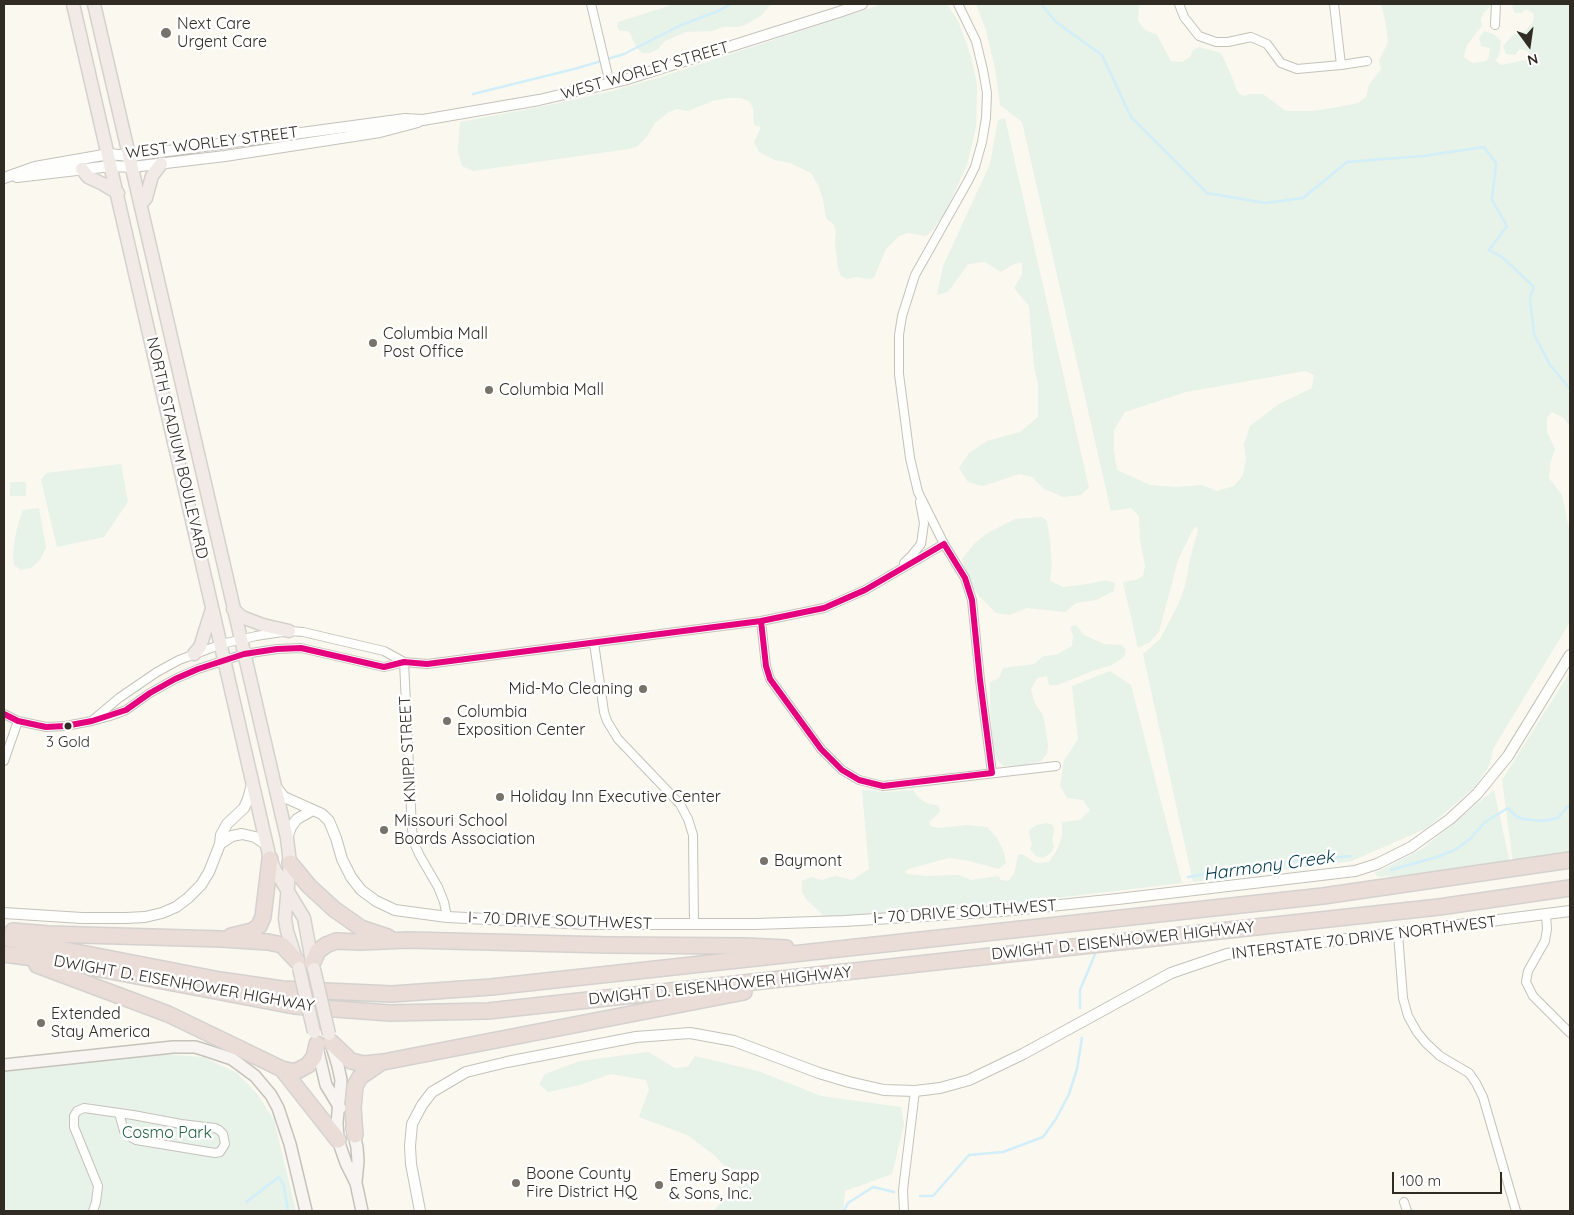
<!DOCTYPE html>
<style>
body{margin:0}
#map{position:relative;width:1574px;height:1215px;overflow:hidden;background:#fbf8f0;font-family:Quicksand,sans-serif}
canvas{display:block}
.frame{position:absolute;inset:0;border:5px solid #302c24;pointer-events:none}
.north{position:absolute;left:1504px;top:20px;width:50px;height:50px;-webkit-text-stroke:4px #fff;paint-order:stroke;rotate:166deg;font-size:14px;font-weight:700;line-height:20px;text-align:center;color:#302c24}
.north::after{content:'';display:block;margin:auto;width:18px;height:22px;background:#302c24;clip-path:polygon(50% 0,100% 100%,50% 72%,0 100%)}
.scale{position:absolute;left:1392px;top:1172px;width:110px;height:22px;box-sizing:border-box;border:2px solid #302c24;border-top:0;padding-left:6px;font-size:15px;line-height:18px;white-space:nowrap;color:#302c24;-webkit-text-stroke:4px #fff;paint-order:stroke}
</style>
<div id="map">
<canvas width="1574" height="1215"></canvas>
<div class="frame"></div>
<div class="north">N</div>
<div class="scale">100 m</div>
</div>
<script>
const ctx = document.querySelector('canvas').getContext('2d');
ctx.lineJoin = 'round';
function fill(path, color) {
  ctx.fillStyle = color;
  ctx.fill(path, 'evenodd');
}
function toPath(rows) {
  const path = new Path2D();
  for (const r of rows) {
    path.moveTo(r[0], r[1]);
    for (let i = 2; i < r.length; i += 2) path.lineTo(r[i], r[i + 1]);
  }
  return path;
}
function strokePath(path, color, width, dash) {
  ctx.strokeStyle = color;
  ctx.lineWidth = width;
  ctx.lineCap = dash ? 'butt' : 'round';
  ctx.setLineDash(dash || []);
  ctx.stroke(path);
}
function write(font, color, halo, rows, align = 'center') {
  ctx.font = font + ' Quicksand,sans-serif';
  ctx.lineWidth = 5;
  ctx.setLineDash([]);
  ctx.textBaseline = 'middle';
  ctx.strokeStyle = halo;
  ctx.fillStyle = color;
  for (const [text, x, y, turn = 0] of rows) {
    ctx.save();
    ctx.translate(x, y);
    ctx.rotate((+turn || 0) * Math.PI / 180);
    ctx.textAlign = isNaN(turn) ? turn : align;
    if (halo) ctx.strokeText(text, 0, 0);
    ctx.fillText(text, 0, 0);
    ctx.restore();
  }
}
const green = toPath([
 [675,4,771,4,762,15,745,25,738,27,723,27,712,31,686,32,665,41,658,49,650,53,642,53,636,47,630,33,627,31,620,31,617,26,618,22],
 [883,4,947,4,958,21,971,56,977,84,976,127,967,165,946,211,932,231,926,236,908,233,899,236,886,249,874,278,868,279,857,277,847,279,841,276,838,268,835,243,836,231,834,225,826,218,823,200,819,187,811,173,790,163,775,160,759,152,754,142,761,127,754,125,753,109,750,102,741,98,728,98,713,101,688,111,677,109,669,112,655,123,647,136,638,146,629,149,473,171,462,166,458,151,460,122,554,104,612,91,661,77],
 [976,4,1139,4,1138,21,1145,30,1157,35,1171,61,1182,62,1190,57,1193,50,1199,47,1221,53,1232,77,1237,91,1243,96,1251,94,1263,94,1286,111,1312,111,1332,108,1358,103,1366,97,1369,85,1381,69,1379,61,1388,42,1386,24,1381,4,1491,4,1491,6,1484,12,1481,19,1482,26,1467,45,1464,57,1473,63,1486,61,1489,57,1490,48,1481,46,1479,38,1484,31,1494,34,1501,41,1500,52,1496,61,1501,65,1526,60,1529,51,1520,49,1515,55,1506,54,1503,46,1513,35,1525,31,1533,22,1534,14,1526,9,1521,13,1515,13,1512,7,1514,4,1570,4,1570,427,1564,418,1552,412,1547,418,1547,432,1555,449,1550,464,1549,478,1562,495,1570,534,1570,622,1493,749,1490,764,1476,786,1427,828,1352,861,1193,882,1143,654,1160,639,1178,605,1185,586,1190,559,1198,530,1196,526,1192,531,1178,560,1159,632,1150,642,1138,648,1123,582,1136,580,1143,576,1145,566,1140,540,1139,516,1131,508,1111,511,1022,122,1000,105,995,68,986,30],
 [1305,371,1314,375,1312,388,1279,404,1250,426,1244,444,1246,459,1243,475,1234,486,1217,491,1202,485,1176,487,1150,485,1117,470,1114,451,1114,430,1125,412,1186,392],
 [1005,118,1089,488,1081,495,1063,497,1044,489,1032,477,1019,474,983,486,968,482,959,468,969,453,987,441,1020,432,1038,417,1038,383,1034,367,1029,306,1014,288,1022,274,1022,262,1014,264,1001,272,985,262,968,264,948,292,937,295,943,266,990,164,998,120],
 [121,464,128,502,104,537,57,547,41,480,46,473],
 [10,482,26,482,26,496,10,496],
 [39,508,46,548,40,560,31,568,21,570,14,565,13,556,15,537,19,521,23,510],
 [1042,517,1047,521,1050,540,1052,565,1050,581,1063,587,1088,584,1106,580,1115,583,1114,591,1096,600,1076,603,1065,612,1027,608,1009,615,996,613,979,596,969,582,962,559,974,544,986,534,1015,519],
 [1076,625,1084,635,1104,644,1122,645,1126,650,1124,657,1112,665,1095,670,1058,685,1049,685,1047,676,1037,678,1031,689,1035,704,1043,715,1048,743,1047,754,1041,761,1024,765,1004,766,997,760,993,747,990,707,990,682,999,678,1003,668,1034,664,1043,656,1056,655,1072,646,1073,636,1070,627],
 [1110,671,1131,685,1182,883,965,909,848,917,824,916,806,899,802,892,802,881,811,877,822,880,835,876,852,880,869,869,862,790,886,792,913,790,918,797,926,803,939,806,940,812,929,822,930,826,939,828,966,825,987,827,997,838,1004,852,1006,863,999,869,969,861,949,858,908,869,905,872,907,874,926,876,959,875,971,880,998,876,1001,880,1008,881,1014,874,1018,855,1022,854,1036,863,1049,862,1057,850,1062,836,1062,822,1080,820,1090,810,1083,800,1067,798,1060,786,1064,761,1078,739,1072,686],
 [1570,672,1570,854,1513,862,1502,780],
 [1494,790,1510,863,1431,873,1379,877,1376,875,1375,873,1422,849],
 [1047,823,1053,825,1054,831,1052,840,1054,846,1051,853,1043,858,1036,856,1030,849,1032,844,1030,839,1029,830,1036,825],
 [648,1052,675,1068,688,1067,695,1056,758,1071,821,1096,901,1107,904,1125,892,1174,845,1191,843,1211,713,1211,741,1184,714,1155,687,1135,639,1117,649,1089,646,1080,611,1074,580,1085,548,1092,539,1084,545,1074,580,1061],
 [161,1054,203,1057,237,1073,258,1095,274,1120,296,1211,4,1211,4,1072]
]);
const stream = toPath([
 [1041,4,1056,22,1102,55,1131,117,1207,193,1265,203,1303,198,1347,162,1423,156,1484,147,1496,163,1492,200,1507,226,1489,250,1502,257,1534,287,1530,298,1534,334,1550,365,1570,389],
 [473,94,578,68,624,54,681,25,718,11,731,4],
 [1391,870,1437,857,1455,850,1470,839,1485,822,1508,808,1516,816,1523,819,1542,821,1558,818,1570,804],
 [1188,877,1264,864,1351,856],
 [1080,1008,1080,990,1096,952],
 [920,1196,933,1196,969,1155,1003,1152,1043,1137,1056,1119,1069,1094,1077,1069,1082,1038],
 [246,1202,279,1177,284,1186,288,1211],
 [844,1211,848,1203,873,1187,894,1192]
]);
const minor = toPath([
 [591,4,610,84],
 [958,4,976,41,983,70,987,93,986,118,982,142,975,167,968,181,915,275,902,316,899,335,899,374,910,458,918,492,944,544,965,578,972,600,980,680,992,773],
 [1179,4,1184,17,1199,36,1216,42,1228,42,1251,37,1267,44,1281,63,1297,69,1341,65,1367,61],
 [1334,4,1341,65],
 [1495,25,1496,4],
 [904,563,912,555,921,544,924,523,920,502],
 [761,621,766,666,770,679,821,749,842,770,859,780,883,786,1056,766],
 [594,643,604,712,607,721,618,739,680,804,688,819,693,835,694,924],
 [404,662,412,829,414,843,420,856,438,887,444,902,447,917],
 [4,714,18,721,46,727,65,726,92,721,110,716,126,710,150,693,175,679,198,669,244,654,277,649,301,648,384,667,404,662,427,664,761,621,824,608,865,590,944,544],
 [94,719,119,698,157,672,179,660,222,644,256,636,289,631,303,632,384,651,404,662],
 [4,761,18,721],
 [1546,915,1547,929,1545,941,1528,971,1526,982,1533,996,1570,1033],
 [1398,934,1403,998,1408,1016,1417,1032,1426,1043,1440,1056,1469,1073,1476,1083,1483,1097,1516,1211],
 [1404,1202,1407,1211],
 [93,1211,96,1202,98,1186,74,1127,74,1116,77,1111,84,1108,133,1115,181,1124,215,1128,219,1130,223,1134,225,1144,220,1152,215,1153,136,1140,128,1135,124,1131,119,1113],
 [904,1211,903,1190,915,1091]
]);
const tertiary = toPath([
 [17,177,111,166,132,167,225,156,380,132,418,122],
 [4,178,35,167,109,154,130,156,405,119,423,120,539,100,624,80,839,12,862,4],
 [276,787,284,797,322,814,329,821,336,838,342,859,351,877,361,890,376,901,395,910,447,917,589,924,756,924,844,921,1002,911,1118,899,1355,871,1377,864,1411,847,1450,819,1477,794,1508,756,1570,655],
 [287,838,291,827,297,819,313,810],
 [220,844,232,836,242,834,255,837,267,845],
 [4,913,82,918,126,918,145,917,162,913,176,907,188,898,201,885,209,872,220,844,221,835,227,824,244,808,248,799,252,784],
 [420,1211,411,1164,410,1146,412,1124,422,1105,432,1092,466,1072,507,1062,636,1037,690,1033,734,1041,819,1073,849,1082,884,1090,915,1091,940,1088,969,1080,1023,1054,1171,973,1227,954,1570,911]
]);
const secondary = toPath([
 [331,1043,338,1066,341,1080,337,1123,338,1140,346,1163,356,1183,362,1211],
 [317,1047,326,1085,340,1108],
 [4,1065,173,1047,195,1047,205,1050,232,1059,255,1076,271,1095,278,1108,290,1144,306,1211],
 [352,1128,357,1147,358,1161,356,1182]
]);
const primary = toPath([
 [73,4,270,859,275,870,304,918,313,967],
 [94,4,287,838,290,863,285,919,287,931,297,962],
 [82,169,88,177,103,184,118,193],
 [141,204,146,198,152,176,161,164],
 [233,609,242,617,263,625,289,631],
 [194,654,200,647,212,609]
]);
const motorway = toPath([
 [290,863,309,886,334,909,361,928,388,937],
 [13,931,48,934,221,939,268,942,282,945,297,961],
 [231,936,252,931,259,926,263,917,270,859],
 [4,938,220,980,282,989,392,994,491,987,1323,896,1570,860],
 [4,954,63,962,294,1006,390,1013,488,1011,1439,907,1570,888],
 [312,964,318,951,326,945,336,941,360,942,409,940,608,945,746,946,786,948],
 [37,965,168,1014,282,1069,290,1071,297,1071,308,1065,314,1057,317,1044],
 [331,1042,351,1061,364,1064,383,1062,744,992],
 [282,1069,338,1140],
 [355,1135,353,1108,355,1086,360,1077,379,1064]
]);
const primaryBridge = toPath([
 [299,968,314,1032],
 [314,969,329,1034]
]);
const bus1 = toPath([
 [944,544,965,578,972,600,980,680,992,773,883,786,859,780,842,770,821,749,770,679,766,666,761,621,824,608,865,590,944,544],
 [4,714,18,721,46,727,65,726,92,721,126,710,150,693,175,679,198,669,244,654,277,649,301,648,384,667,404,662,427,664,761,621]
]);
const markers = [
 [166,33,6,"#77736b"],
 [373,343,5,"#77736b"],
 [489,390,5,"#77736b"],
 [643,689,5,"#77736b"],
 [447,721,5,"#77736b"],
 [68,726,4.5,"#302c24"],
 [500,797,5,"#77736b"],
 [384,830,5,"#77736b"],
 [764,861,5,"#77736b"],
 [41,1023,5,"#77736b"],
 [516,1183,5,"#77736b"],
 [659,1185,5,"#77736b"]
];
const busNames = [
 ["3 Gold",68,742]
];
const poiNames = [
 ["Next Care",177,24],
 ["Urgent Care",177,42],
 ["Columbia Mall",383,334],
 ["Post Office",383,352],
 ["Columbia Mall",499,390],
 ["Mid-Mo Cleaning",633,689,"right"],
 ["Columbia",457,712],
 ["Exposition Center",457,730],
 ["Holiday Inn Executive Center",510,797],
 ["Missouri School",394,821],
 ["Boards Association",394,839],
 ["Baymont",774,861],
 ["Extended",51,1014],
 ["Stay America",51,1032],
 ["Boone County",526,1174],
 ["Fire District HQ",526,1192],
 ["Emery Sapp",669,1176],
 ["& Sons, Inc.",669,1194]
];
const streetNames = [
 ["WEST WORLEY STREET",645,71,-16],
 ["WEST WORLEY STREET",212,143,-7],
 ["NORTH STADIUM BOULEVARD",177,448,77],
 ["KNIPP STREET",408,749,-93],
 ["I- 70 DRIVE SOUTHWEST",965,912,-4],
 ["I- 70 DRIVE SOUTHWEST",560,921,2],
 ["INTERSTATE 70 DRIVE NORTHWEST",1364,938,-7],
 ["DWIGHT D. EISENHOWER HIGHWAY",1123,941,-6],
 ["DWIGHT D. EISENHOWER HIGHWAY",184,984,10],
 ["DWIGHT D. EISENHOWER HIGHWAY",720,986,-6]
];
const parkNames = [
 ["Cosmo Park",167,1133]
];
const waterNames = [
 ["Harmony Creek",1269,866,-8]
];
fill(green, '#e7f2e8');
strokePath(stream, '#d2eef8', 2.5);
strokePath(minor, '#c5c2ba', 10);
strokePath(tertiary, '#c5c2ba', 12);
strokePath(secondary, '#c5c2ba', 14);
strokePath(primary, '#d4d2ce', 15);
strokePath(motorway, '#d4d2ce', 18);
strokePath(minor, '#fefefd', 8);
strokePath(tertiary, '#fefefd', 10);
strokePath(secondary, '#f8f4f1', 11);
strokePath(primary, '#f2eae6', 12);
strokePath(motorway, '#eadcd6', 15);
strokePath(primaryBridge, '#d4d2ce', 15, []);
strokePath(primaryBridge, '#f2eae6', 12);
strokePath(bus1, '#e5007d', 6);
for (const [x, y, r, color] of markers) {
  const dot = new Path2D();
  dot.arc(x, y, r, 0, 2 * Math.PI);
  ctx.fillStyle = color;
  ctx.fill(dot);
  strokePath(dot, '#fff', 2);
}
write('15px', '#302c24', '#fff', busNames);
write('16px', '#302c24', '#fff', poiNames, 'left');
write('16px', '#302c24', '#fff', streetNames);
write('16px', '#236248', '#fff', parkNames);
write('italic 18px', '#00394c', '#fff', waterNames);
</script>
